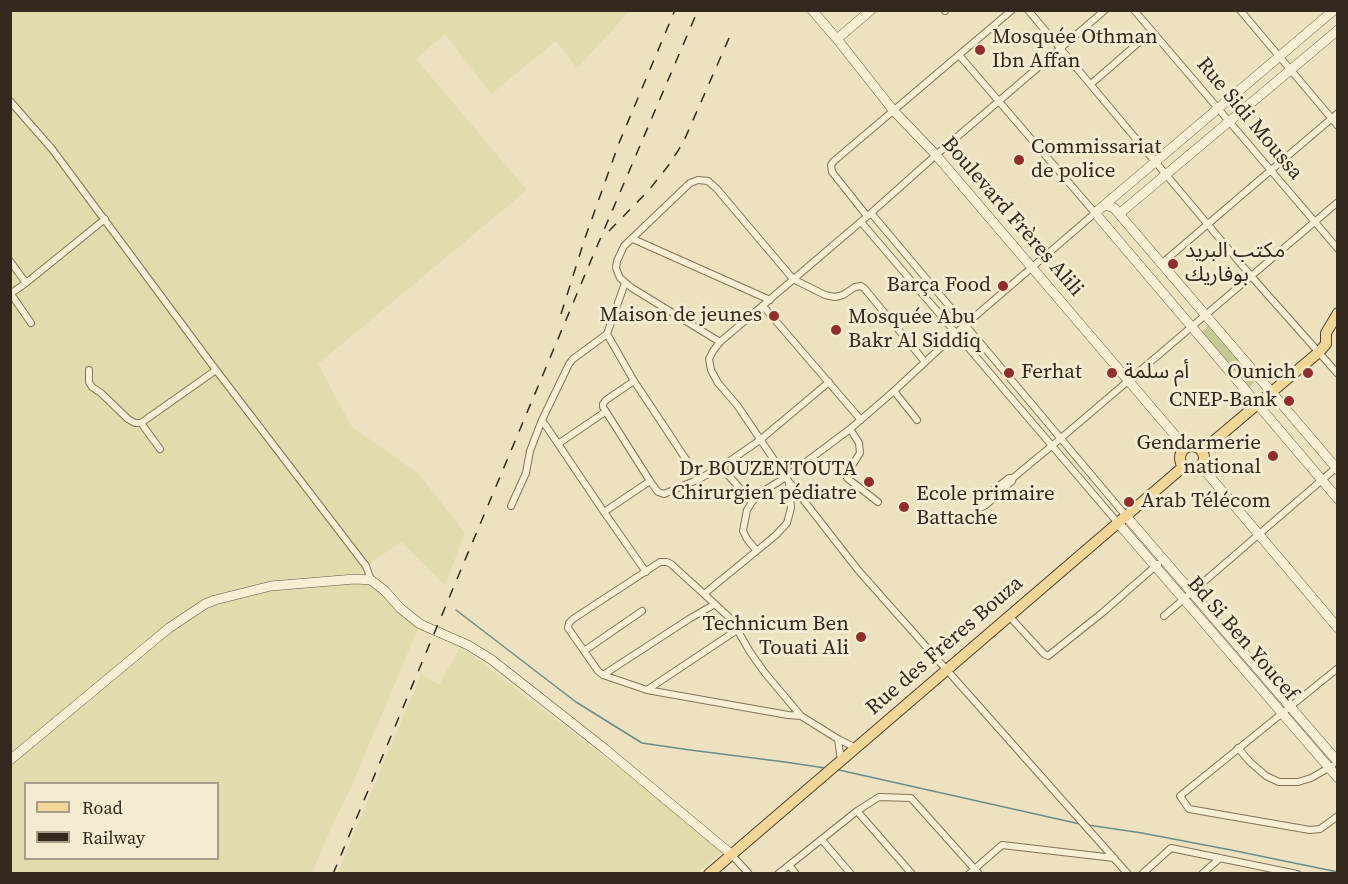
<!DOCTYPE html>
<meta charset="utf-8">
<style>
body{margin:0}
#map{position:relative;width:1348px;height:884px;overflow:hidden;background:#ede1c0;font-family:"Source Serif 4",serif}
canvas{display:block}
.frame{position:absolute;inset:0;border:12px solid #35291d;pointer-events:none}
.legend{position:absolute;left:24px;top:782px;width:195px;height:78px;box-sizing:border-box;background:#f4ebd0;border:2px solid #a89d88;margin:0;padding:8px 10px;list-style:none;font-size:18px;color:#35291d}
.legend li{display:flex;align-items:center;gap:12px;height:30px}
.legend b{width:30px;border:2px solid #a89d88}
</style>
<div id="map">
<canvas width="1348" height="884"></canvas>
<div class="frame"></div>
<ul class="legend">
<li><b style="height:8px;background:#f0d798"></b>Road</li>
<li><b style="height:8px;background:#35291d"></b>Railway</li>
</ul>
</div>
<script>
const ctx = document.querySelector('canvas').getContext('2d');
ctx.lineJoin = 'round';
function fill(path, color) {
  ctx.fillStyle = color;
  ctx.fill(path, 'evenodd');
}
function toPath(rows) {
  const path = new Path2D();
  for (const r of rows) {
    if (r.length === 3) {
      path.moveTo(r[0] + r[2], r[1]);
      path.arc(r[0], r[1], r[2], 0, 2 * Math.PI);
      continue;
    }
    path.moveTo(r[0], r[1]);
    for (let i = 2; i < r.length; i += 2) path.lineTo(r[i], r[i + 1]);
  }
  return path;
}
function strokePath(path, color, width, dash) {
  ctx.strokeStyle = color;
  ctx.lineWidth = width;
  ctx.lineCap = dash ? 'butt' : 'round';
  ctx.setLineDash(dash || []);
  ctx.stroke(path);
}
function write(font, color, halo, rows, align = 'center') {
  ctx.font = font + ' "Source Serif 4","Noto Sans Arabic",serif';
  ctx.lineWidth = 6;
  ctx.setLineDash([]);
  ctx.textBaseline = 'middle';
  ctx.strokeStyle = halo;
  ctx.fillStyle = color;
  for (const [text, x, y, turn = 0] of rows) {
    ctx.save();
    ctx.translate(x, y);
    ctx.rotate((+turn || 0) * Math.PI / 180);
    ctx.textAlign = isNaN(turn) ? turn : align;
    if (halo) ctx.strokeText(text, 0, 0);
    ctx.fillText(text, 0, 0);
    ctx.restore();
  }
}
const farmland = toPath([
 [10,11,630,11,577,68,556,41,491,94,445,34,416,59,527,190,318,364,352,427,418,473,465,533,445,585,401,542,366,566,355,579,371,580,420,624,349,792,332,826,312,873,11,873],
 [26,784,218,784,218,858,26,858],
 [460,647,472,655,725,850,697,873,337,874,421,674,439,685]
]);
const green = toPath([
 [1208,326,1256,381,1248,388,1200,333]
]);
const stream = toPath([
 [456,610,576,702,642,743,690,750,785,762,825,768],
 [839,770,1080,824],
 [1088,825,1142,833,1231,850,1338,872]
]);
const street = toPath([
 [1028,10,1251,276,1338,374],
 [1134,10,1338,249],
 [1240,10,1338,126],
 [945,11,945,10],
 [1091,84,1152,31],
 [10,101,52,149,216,370,366,566,371,580],
 [871,213,1126,516],
 [867,216,832,172,831,165,834,161,1012,10],
 [861,222,1118,523],
 [633,239,770,300],
 [10,261,26,283],
 [1161,264,1338,113],
 [10,294,26,283,105,219],
 [11,294,31,323],
 [763,306,861,420],
 [607,334,625,283],
 [720,342,632,288,620,278,616,268,617,261,624,246,690,183,698,180,708,181,717,189,793,279,825,295,835,297,843,295,855,287,861,286,864,288,925,362],
 [89,370,89,382,92,387,101,393,128,419,135,423,141,423,216,370],
 [634,381,606,400,603,404,603,407,650,481,658,492,664,494,699,479],
 [894,391,917,420],
 [141,423,160,449],
 [850,429,859,443,860,453,846,475,847,478,878,502],
 [558,444,605,412],
 [721,467,752,502],
 [1013,478,1012,481,986,505,982,507,980,506,981,500,1009,478,1013,478,1060,439,1338,202],
 [791,484,858,570,1128,874],
 [511,506,526,473,530,451,542,420],
 [604,512,650,481],
 [756,550,747,539,743,531,747,510,752,502,762,492,786,477,850,429,894,391,965,325,1095,213,959,55],
 [646,572,604,512,542,420,569,364,573,359,607,334,634,381,699,479,721,467,760,440,829,382],
 [704,594,671,564,667,562,660,562,573,619,569,623,568,628,598,671,603,675,647,690,788,715,801,716],
 [1009,616,1044,654,1048,656,1102,613,1158,564],
 [1164,616,1337,467],
 [584,651,642,611],
 [1338,668,1180,796,1189,809,1310,830,1320,829,1338,816],
 [603,675,689,619,715,604],
 [647,690,737,630],
 [838,739,841,761],
 [856,748,838,739,801,716,765,673,750,652,731,619,704,594,776,535,787,523,791,508,789,482,737,405,718,383,711,370,709,359,713,351,720,342,871,213,936,155,1105,10],
 [1238,748,1250,762,1266,776,1279,782,1298,782,1311,778,1332,766],
 [857,811,912,874],
 [822,840,851,874],
 [731,854,749,874],
 [789,865,796,874],
 [778,874,857,811,879,797,911,798,979,874],
 [969,874,1002,845,1114,858],
 [1142,874,1171,848,1297,874],
 [1202,874,1220,858]
]);
const secondary = toPath([
 [812,10,837,39,893,110,936,155,1185,447],
 [1334,10,1095,213,1338,499],
 [837,39,871,10],
 [1105,205,1114,208,1338,470],
 [1119,214,1338,30],
 [1201,466,1338,628],
 [1126,516,1338,762],
 [1118,523,1338,778],
 [10,760,169,628,205,604,215,600,271,586,355,579,371,580,385,591,400,608,420,624,468,645,492,660,605,749,731,854]
]);
const primary = toPath([
 [1326,344,1326,333,1338,313],
 [1192,458,12],
 [1202,451,1319,352,1326,344],
 [709,874,1183,467]
]);
const rail = toPath([
 [609,231,649,190,668,166,683,143,733,29],
 [561,314,585,238,619,143,675,10],
 [333,874,592,258,698,10]
]);
const markers = [
 [980,50,6,"#932c2a"],
 [1019,160,6,"#932c2a"],
 [1173,264,6,"#932c2a"],
 [1003,286,6,"#932c2a"],
 [774,316,6,"#932c2a"],
 [836,330,6,"#932c2a"],
 [1009,373,6,"#932c2a"],
 [1112,373,6,"#932c2a"],
 [1308,373,6,"#932c2a"],
 [1289,401,6,"#932c2a"],
 [1273,456,6,"#932c2a"],
 [869,482,6,"#932c2a"],
 [1129,502,6,"#932c2a"],
 [904,507,6,"#932c2a"],
 [861,637,6,"#932c2a"]
];
const poiNames = [
 ["Mosquée Othman",992,38],
 ["Ibn Affan",992,62],
 ["Commissariat",1031,148],
 ["de police",1031,172],
 ["مكتب البريد",1185,252],
 ["بوفاريك",1185,276],
 ["Barça Food",991,286,"right"],
 ["Maison de jeunes",762,316,"right"],
 ["Mosquée Abu",848,318],
 ["Bakr Al Siddiq",848,342],
 ["Ferhat",1021,373],
 ["أم سلمة",1124,373],
 ["Ounich",1296,373,"right"],
 ["CNEP-Bank",1277,401,"right"],
 ["Gendarmerie",1261,444,"right"],
 ["national",1261,468,"right"],
 ["Dr BOUZENTOUTA",857,470,"right"],
 ["Chirurgien pédiatre",857,494,"right"],
 ["Ecole primaire",916,495],
 ["Battache",916,519],
 ["Arab Télécom",1141,502],
 ["Technicum Ben",849,625,"right"],
 ["Touati Ali",849,649,"right"]
];
const streetNames = [
 ["Rue Sidi Moussa",1249,119,50],
 ["Boulevard Frères Alili",1012,217,49],
 ["Bd Si Ben Youcef",1242,639,49],
 ["Rue des Frères Bouza",945,646,-41]
];
fill(farmland, '#e2dbae');
fill(green, '#c3ca95');
strokePath(stream, '#6b8d85', 1.5);
strokePath(street, '#867259', 8);
strokePath(secondary, '#67533c', 10);
strokePath(primary, '#53402d', 12);
strokePath(street, '#f8eed3', 6);
strokePath(secondary, '#f8eed3', 9);
strokePath(primary, '#f0d798', 10);
strokePath(rail, '#35291d', 1.5, [10, 10]);
for (const [x, y, r, color] of markers) {
  const dot = new Path2D();
  dot.arc(x, y, r, 0, 2 * Math.PI);
  ctx.fillStyle = color;
  ctx.fill(dot);
  strokePath(dot, '#f4ebd0', 2);
}
write('21px', '#35291d', '#f4ebd0', poiNames, 'left');
write('21px', '#35291d', '#f4ebd0', streetNames);
</script>
